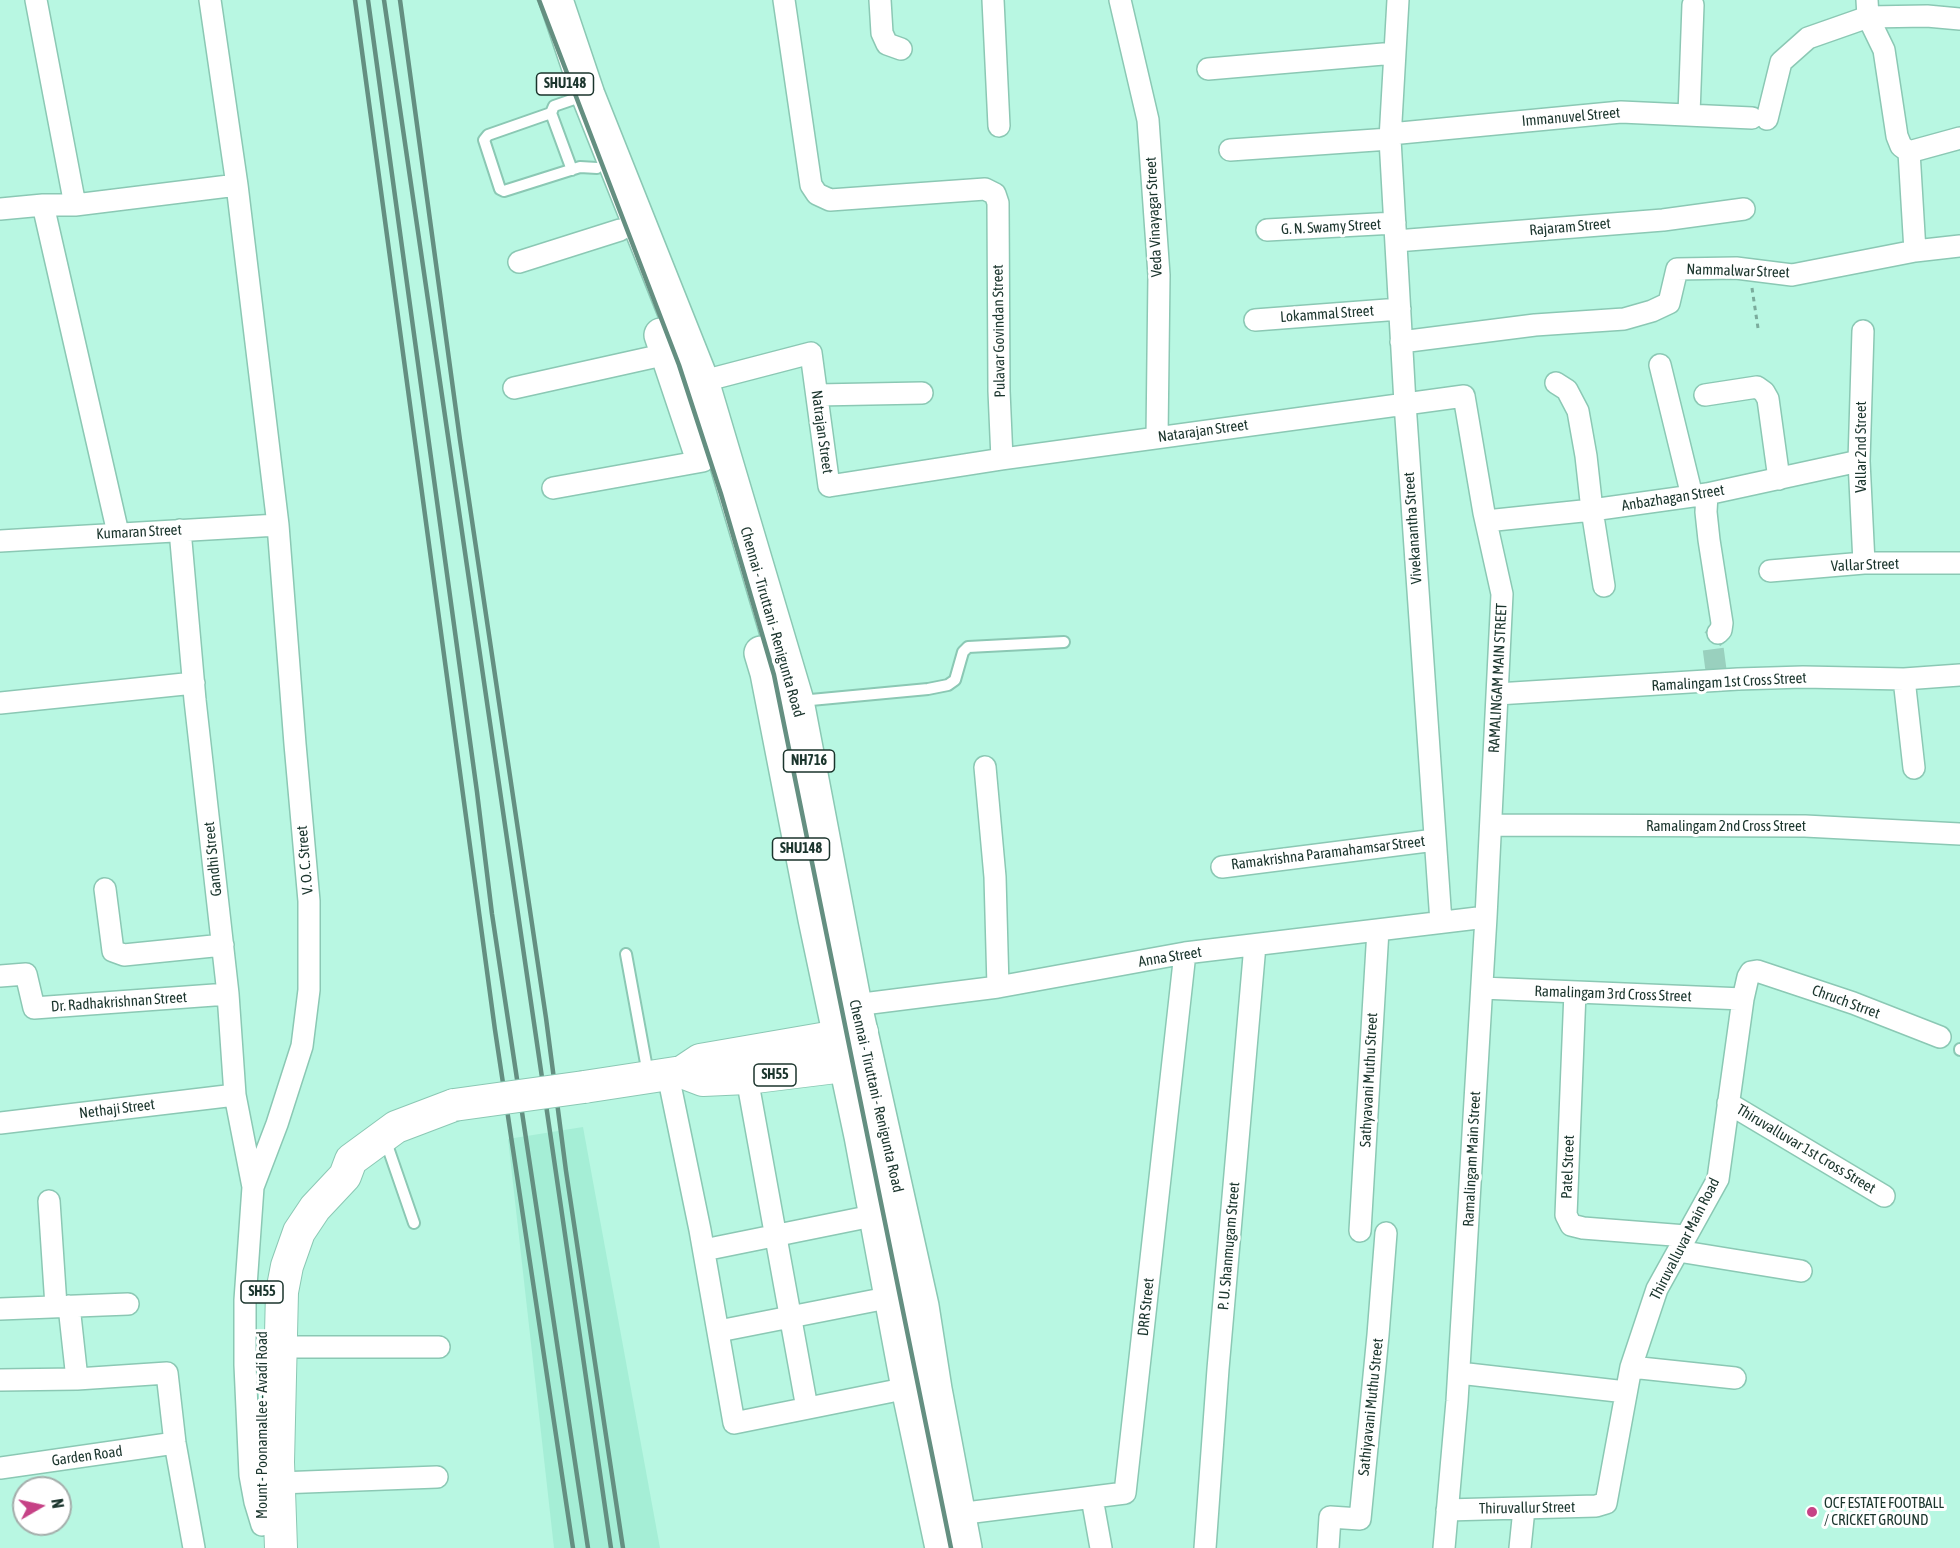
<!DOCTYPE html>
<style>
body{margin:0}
#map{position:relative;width:1960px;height:1548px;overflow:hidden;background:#b8f7e2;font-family:"Asap Condensed",sans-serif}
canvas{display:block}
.north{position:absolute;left:12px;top:1476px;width:60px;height:60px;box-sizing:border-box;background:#fff;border:2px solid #a4aeab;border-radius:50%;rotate:81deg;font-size:16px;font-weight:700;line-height:24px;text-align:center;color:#1b352d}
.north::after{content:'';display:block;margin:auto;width:21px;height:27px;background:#c64286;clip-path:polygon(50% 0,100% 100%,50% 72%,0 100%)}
</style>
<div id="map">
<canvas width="1960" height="1548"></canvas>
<div class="north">N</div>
</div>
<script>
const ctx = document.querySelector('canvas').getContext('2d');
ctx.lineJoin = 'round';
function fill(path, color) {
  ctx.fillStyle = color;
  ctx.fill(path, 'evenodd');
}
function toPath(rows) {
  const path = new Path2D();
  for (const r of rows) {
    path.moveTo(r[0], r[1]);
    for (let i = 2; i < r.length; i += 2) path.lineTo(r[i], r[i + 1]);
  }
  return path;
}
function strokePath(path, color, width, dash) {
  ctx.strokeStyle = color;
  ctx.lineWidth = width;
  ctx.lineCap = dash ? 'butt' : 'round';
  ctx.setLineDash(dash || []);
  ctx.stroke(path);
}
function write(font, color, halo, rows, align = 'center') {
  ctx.font = font + ' "Asap Condensed",sans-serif';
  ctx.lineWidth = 6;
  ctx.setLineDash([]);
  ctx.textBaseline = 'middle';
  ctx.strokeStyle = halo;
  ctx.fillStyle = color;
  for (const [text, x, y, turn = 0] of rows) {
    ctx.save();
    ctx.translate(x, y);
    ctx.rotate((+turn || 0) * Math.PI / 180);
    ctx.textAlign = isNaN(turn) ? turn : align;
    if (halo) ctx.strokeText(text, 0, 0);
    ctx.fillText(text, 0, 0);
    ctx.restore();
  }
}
const built = toPath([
 [583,1127,660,1548,554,1548,508,1139]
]);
const minorTunnel = toPath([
 [1716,670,1712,640,1718,633]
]);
const path = toPath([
 [1752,288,1758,328]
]);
const service = toPath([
 [551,113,488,135,484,140,500,189,504,191,580,167,597,168],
 [572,170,551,113,554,106,586,95],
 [800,701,928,689,948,685,955,680,963,652,968,647,1064,642],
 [626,954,648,1074],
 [1960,1049,1960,1050],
 [385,1139,414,1223]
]);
const minor = toPath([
 [36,0,75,205],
 [210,0,237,185,278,525,295,744,309,901,309,990,302,1046,277,1124,253,1187],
 [784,0,811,185,817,194,830,200,985,189,995,194,998,203,999,391,1002,459],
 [880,0,882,33,887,44,901,49],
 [993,0,999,126],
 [1120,0,1148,120,1159,275,1157,437],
 [1398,0,1390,139,1405,403,1441,922],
 [1208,69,1395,53],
 [1689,114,1693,5],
 [1767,119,1781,62,1808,38,1868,17,1867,0],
 [1390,134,1621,112,1752,118],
 [1230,150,1390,139],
 [1909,152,1901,146,1897,136,1884,50,1868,17,1927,16,1960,19],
 [43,205,118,533],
 [0,209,43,205,75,205,237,185],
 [1267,230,1395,223],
 [1396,241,1663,220,1744,209],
 [1915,251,1909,152,1960,138],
 [519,262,620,230],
 [1255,320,1400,309],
 [1863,331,1859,461,1864,563],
 [1401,342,1535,325,1624,319,1652,311,1669,303,1677,269,1736,268,1792,275,1915,251,1960,246],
 [1660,365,1692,496],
 [1556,383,1567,390,1578,411,1586,456,1592,510,1604,586],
 [692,384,811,353,829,486,1002,459,1464,396,1484,513,1502,594,1486,917,1457,1401,1444,1548],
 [514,388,667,354],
 [817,395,922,393],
 [1705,395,1757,387,1764,392,1768,399,1779,479],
 [553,488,703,461],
 [1707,494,1706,512,1709,540,1722,623,1721,630,1718,633],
 [1486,521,1592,510,1707,494,1859,461],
 [180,530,195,700,228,994,235,1095,253,1187,245,1300,245,1365,250,1475,255,1502,262,1525],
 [0,541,278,525],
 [1770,571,1864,563,1960,563],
 [1904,679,1914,768],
 [1497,694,1738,679,1803,677,1904,679,1960,675],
 [0,703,194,683],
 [985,767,995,877,998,987],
 [1491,825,1805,826,1960,834],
 [1222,867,1435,840],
 [105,889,113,951,124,955,223,945],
 [0,976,26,974,34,1008,228,994],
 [1482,988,1743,999],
 [1575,992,1566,1215,1571,1225,1583,1228,1686,1236],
 [855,1005,998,987,1185,953,1486,917],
 [668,1075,700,1230,734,1423,908,1388],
 [747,1078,807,1408],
 [1728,1103,1884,1196],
 [0,1123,235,1095],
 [49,1201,56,1306],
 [1360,1231,1378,930],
 [704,1250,877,1215],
 [1678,1251,1801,1271],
 [69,1306,77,1379],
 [0,1309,128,1304],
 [719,1331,892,1297],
 [280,1347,439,1347],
 [1631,1367,1735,1378],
 [1459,1373,1626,1392],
 [0,1380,77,1379,167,1373,175,1443,194,1548],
 [0,1468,175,1443],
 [279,1483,437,1477],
 [1092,1498,1101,1548],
 [1447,1510,1596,1506,1606,1503,1631,1367,1657,1289,1718,1179,1743,999,1748,977,1751,972,1757,971,1853,1003,1940,1037],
 [958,1514,1125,1493,1185,953],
 [1205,1548,1218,1369,1255,945],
 [1328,1548,1330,1517,1360,1519,1378,1335,1386,1233],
 [1520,1548,1524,1509]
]);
const primary = toPath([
 [682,1072,703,1080,747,1078,868,1063],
 [584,1087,682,1072,700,1060,862,1032],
 [281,1548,278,1462,282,1292,287,1266,299,1232,315,1208,345,1176,351,1160,396,1127,454,1105]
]);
const trunk = toPath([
 [556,0,588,95,702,381,797,701,855,1005,922,1306,935,1389,965,1548],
 [661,335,701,454],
 [761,653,767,673,815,919,861,1136,908,1388,942,1548]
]);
const rail = toPath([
 [355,0,495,1030,573,1548],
 [368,0,477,792,492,914,588,1548],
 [384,0,611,1548],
 [400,0,460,440,546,1018,566,1171,623,1548],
 [539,0,679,365,721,494,774,675,951,1548]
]);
const primaryBridge = toPath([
 [454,1105,584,1087]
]);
const markers = [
 [1812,1512,6,"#c64286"]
];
const shields = [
 [565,84,57],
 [809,761,51],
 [801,849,57],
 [775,1075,42],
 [262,1292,42]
];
const shieldNames = [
 ["SHU148",565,84],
 ["NH716",809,761],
 ["SHU148",801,849],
 ["SH55",775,1075],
 ["SH55",262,1292]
];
const streetNames = [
 ["Immanuvel Street",1571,117,-5],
 ["Veda Vinayagar Street",1154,217,-93],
 ["G. N. Swamy Street",1331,227,-3],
 ["Rajaram Street",1570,227,-5],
 ["Nammalwar Street",1738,271,2],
 ["Lokammal Street",1327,314,-4],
 ["Pulavar Govindan Street",999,331,-91],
 ["Natarajan Street",1203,431,-8],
 ["Natrajan Street",822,432,82],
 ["Vallar 2nd Street",1861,447,-90],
 ["Anbazhagan Street",1673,498,-9],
 ["Vivekanantha Street",1413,528,-94],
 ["Kumaran Street",139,532,-3],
 ["Vallar Street",1865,565,-2],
 ["Chennai - Tiruttani - Renigunta Road",772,622,74],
 ["RAMALINGAM MAIN STREET",1498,678,-87],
 ["Ramalingam 1st Cross Street",1729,682,-3],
 ["Ramalingam 2nd Cross Street",1726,826],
 ["Ramakrishna Paramahamsar Street",1328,853,-7],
 ["Gandhi Street",213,859,-96],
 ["V. O. C. Street",305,860,-95],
 ["Anna Street",1170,957,-9],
 ["Ramalingam 3rd Cross Street",1613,994,2],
 ["Dr. Radhakrishnan Street",119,1002,-4],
 ["Chruch Strret",1846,1002,20],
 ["Sathyavani Muthu Street",1369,1080,-87],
 ["Chennai - Tiruttani - Renigunta Road",876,1096,77],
 ["Nethaji Street",117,1109,-7],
 ["Thiruvalluvar 1st Cross Street",1806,1149,31],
 ["Ramalingam Main Street",1472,1159,-87],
 ["Patel Street",1568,1167,-88],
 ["Thiruvalluvar Main Road",1685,1239,-63],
 ["P. U. Shanmugam Street",1229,1246,-85],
 ["DRR Street",1146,1307,-84],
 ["Sathiyavani Muthu Street",1371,1407,-84],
 ["Mount - Poonamallee - Avadi Road",262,1425,-90],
 ["Garden Road",87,1456,-8],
 ["Thiruvallur Street",1527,1508,-1]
];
const poiNames = [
 ["OCF ESTATE FOOTBALL",1824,1503],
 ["/ CRICKET GROUND",1824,1520]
];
fill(built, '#a5eed6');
strokePath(minorTunnel, '#99d0be', 21, [21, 10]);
strokePath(service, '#8bc8b4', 14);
strokePath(minor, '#8bc8b4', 24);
strokePath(primary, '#8bc8b4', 34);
strokePath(trunk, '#8bc8b4', 36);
strokePath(path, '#7bac9c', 3, [4.5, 4.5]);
strokePath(service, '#fff', 10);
strokePath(minor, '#fff', 21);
strokePath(primary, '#fff', 32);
strokePath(trunk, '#fff', 33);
strokePath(rail, '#648f81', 4.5);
strokePath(primaryBridge, '#8bc8b4', 34, []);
strokePath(primaryBridge, '#fff', 32);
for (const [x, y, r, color] of markers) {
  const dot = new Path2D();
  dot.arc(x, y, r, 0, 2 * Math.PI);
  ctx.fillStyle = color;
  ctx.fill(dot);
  strokePath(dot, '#fff', 2);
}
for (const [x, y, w] of shields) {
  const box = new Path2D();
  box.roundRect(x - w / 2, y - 11, w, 22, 4.5);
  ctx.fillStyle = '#fff';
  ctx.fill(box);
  strokePath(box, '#1b352d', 1.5);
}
write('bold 14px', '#1b352d', null, shieldNames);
write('15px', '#1b352d', '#fff', streetNames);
write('15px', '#1b352d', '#fff', poiNames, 'left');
</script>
